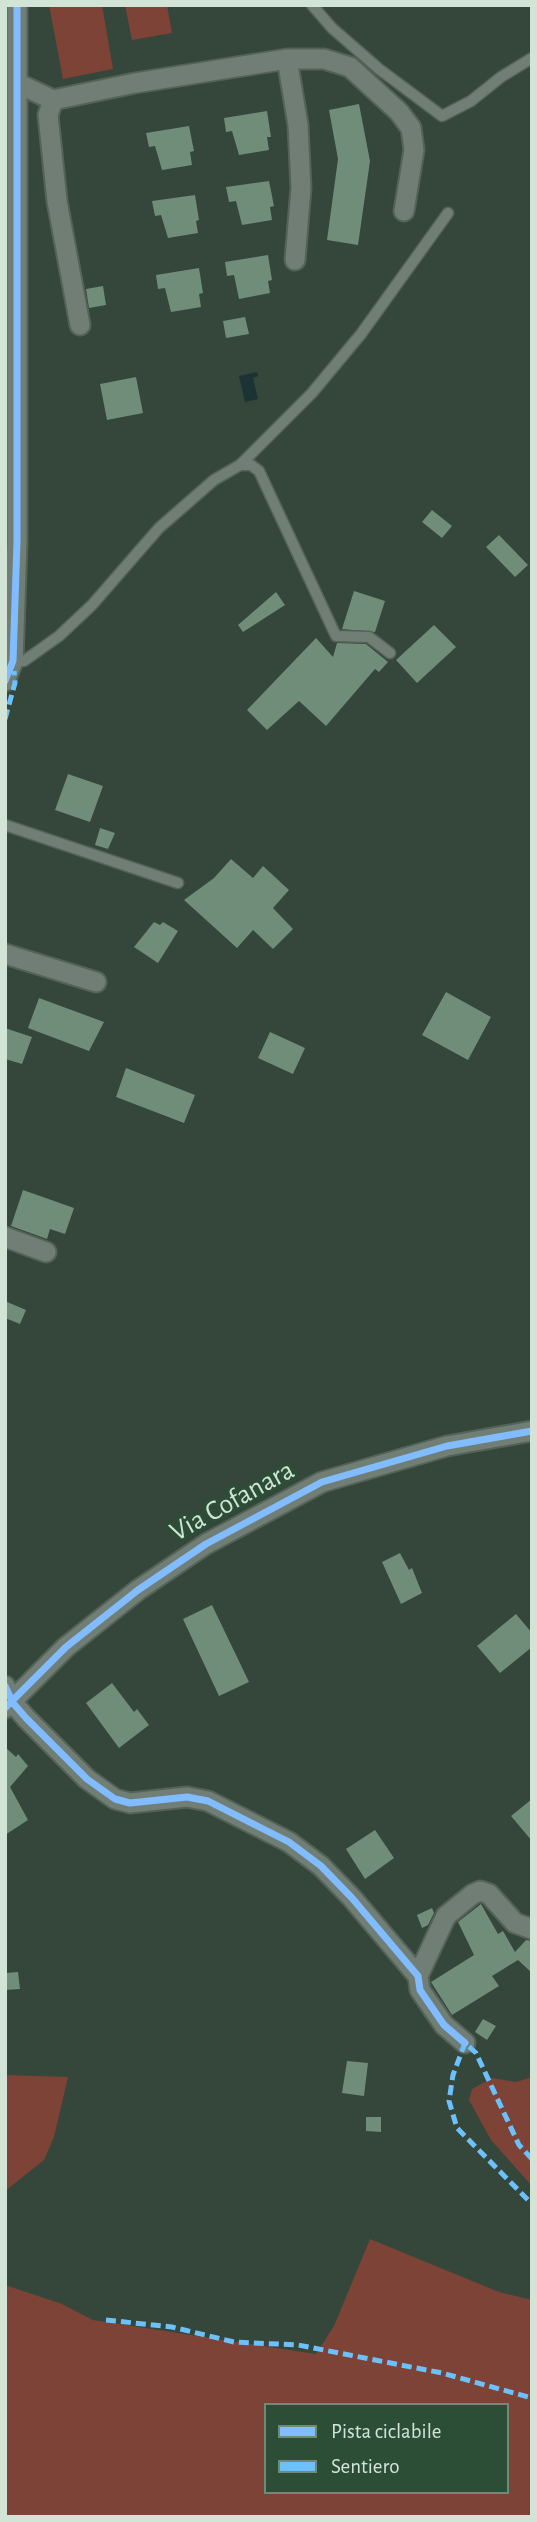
<!DOCTYPE html>
<style>
body{margin:0}
#map{position:relative;width:537px;height:2522px;overflow:hidden;background:#35463a;font-family:"Alegreya Sans",sans-serif}
canvas{display:block}
.frame{position:absolute;inset:0;border:7px solid #d1e4d5;pointer-events:none}
.legend{position:absolute;left:264px;top:2403px;width:245px;height:91px;box-sizing:border-box;background:#2d4e36;border:2px solid #6f8a76;margin:0;padding:9px 12px;list-style:none;font-size:21px;color:#d1e4d5}
.legend li{display:flex;align-items:center;gap:14px;height:35px}
.legend b{width:35px;border:2px solid #6f8a76}
</style>
<div id="map">
<canvas width="537" height="2522"></canvas>
<div class="frame"></div>
<ul class="legend">
<li><b style="height:9px;background:#80bcff"></b>Pista ciclabile</li>
<li><b style="height:9px;background:#6cc0fc"></b>Sentiero</li>
</ul>
</div>
<script>
const ctx = document.querySelector('canvas').getContext('2d');
ctx.lineJoin = 'round';
function fill(path, color) {
  ctx.fillStyle = color;
  ctx.fill(path, 'evenodd');
}
function toPath(rows) {
  const path = new Path2D();
  for (const r of rows) {
    path.moveTo(r[0], r[1]);
    for (let i = 2; i < r.length; i += 2) path.lineTo(r[i], r[i + 1]);
  }
  return path;
}
function strokePath(path, color, width, dash) {
  ctx.strokeStyle = color;
  ctx.lineWidth = width;
  ctx.lineCap = dash ? 'butt' : 'round';
  ctx.setLineDash(dash || []);
  ctx.stroke(path);
}
function write(font, color, halo, rows, align = 'center') {
  ctx.font = font + ' "Alegreya Sans",sans-serif';
  ctx.lineWidth = 7;
  ctx.setLineDash([]);
  ctx.textBaseline = 'middle';
  ctx.strokeStyle = halo;
  ctx.fillStyle = color;
  for (const [text, x, y, turn = 0] of rows) {
    ctx.save();
    ctx.translate(x, y);
    ctx.rotate((+turn || 0) * Math.PI / 180);
    ctx.textAlign = isNaN(turn) ? turn : align;
    if (halo) ctx.strokeText(text, 0, 0);
    ctx.fillText(text, 0, 0);
    ctx.restore();
  }
}
const green = toPath([
 [49,5,102,5,113,69,63,79],
 [125,5,167,5,172,33,132,40],
 [5,2075,68,2077,54,2137,44,2160,5,2191],
 [532,2077,532,2186,491,2140,469,2100,472,2089,492,2078,516,2082],
 [370,2239,499,2292,532,2300,532,2517,5,2517,5,2285,62,2304,93,2320,316,2354,334,2326],
 [266,2405,507,2405,507,2492,266,2492]
]);
const water = toPath([
 [257,372,258,376,253,378,258,399,245,402,239,376]
]);
const building = toPath([
 [359,104,370,161,358,245,327,240,338,159,329,110],
 [267,111,271,137,267,137,269,150,239,155,232,131,226,132,224,118],
 [189,126,194,151,190,152,192,165,162,170,155,146,149,147,146,133],
 [269,181,274,206,270,207,272,220,242,225,236,201,229,202,226,187],
 [195,195,199,220,196,221,198,233,168,238,161,215,155,216,152,201],
 [268,255,272,280,268,281,270,293,239,299,234,275,227,276,225,262],
 [199,268,203,293,199,294,201,307,171,312,165,288,158,289,156,275],
 [103,286,106,305,89,308,86,289],
 [245,317,249,334,226,338,223,321],
 [136,377,143,413,107,420,100,384],
 [432,510,452,526,442,538,422,522],
 [499,535,528,565,515,577,486,547],
 [354,591,385,601,375,632,342,629],
 [276,592,285,605,243,632,238,625],
 [434,625,456,647,417,683,396,660],
 [316,638,333,657,337,643,366,644,388,662,379,672,375,669,326,726,299,701,267,730,247,710],
 [68,774,103,786,90,822,55,810],
 [100,828,115,833,108,849,95,845],
 [231,859,253,878,263,866,289,890,273,908,293,929,273,949,253,930,237,948,184,900,214,878],
 [154,922,160,925,163,922,178,931,158,963,134,947],
 [446,992,491,1017,468,1060,422,1035],
 [39,998,104,1022,89,1051,28,1028],
 [5,1028,32,1037,22,1064,5,1059],
 [270,1032,305,1048,293,1074,258,1058],
 [126,1068,195,1095,184,1123,116,1097],
 [23,1190,74,1208,65,1234,50,1229,47,1239,11,1226],
 [5,1301,26,1310,20,1324,5,1318],
 [400,1553,409,1570,412,1568,422,1593,401,1604,382,1562],
 [212,1605,249,1682,219,1696,183,1619],
 [516,1614,532,1633,532,1647,500,1673,477,1646],
 [112,1683,134,1712,137,1709,149,1725,119,1748,86,1703],
 [5,1747,16,1757,18,1754,28,1766,10,1787,28,1820,5,1835],
 [532,1799,532,1841,511,1816],
 [375,1830,394,1858,365,1879,346,1849],
 [481,1904,498,1934,503,1931,515,1952,526,1940,532,1941,532,1973,518,1960,492,1976,499,1986,452,2015,431,1982,474,1955,458,1922],
 [432,1908,434,1913,428,1925,422,1928,417,1915],
 [18,1972,20,1989,5,1990,5,1973],
 [483,2019,496,2026,487,2040,475,2032],
 [347,2061,368,2063,364,2096,342,2093],
 [366,2117,381,2117,381,2132,366,2131]
]);
const service = toPath([
 [312,5,332,28,379,69,442,116,471,101,501,77,532,58],
 [240,465,312,393,361,334,448,213],
 [13,661,24,661,59,636,92,605,159,528,214,480,240,465,251,465,259,471,336,636,369,637,390,653],
 [5,825,178,883]
]);
const minor = toPath([
 [287,59,324,59,350,67,399,112,411,128,414,150,404,211],
 [17,83,53,100,135,83,287,59,298,125,301,188,295,260],
 [53,100,48,115,57,201,80,325],
 [5,681,13,661,17,542,17,5],
 [5,954,96,982],
 [5,1237,46,1252],
 [5,1686,13,1703,26,1718,87,1779,115,1799,130,1803,187,1797,208,1801,289,1842,321,1866,352,1898,418,1976,420,1990,444,2025,465,2043],
 [5,1708,66,1647,138,1590,206,1544,322,1482,447,1446,532,1431],
 [418,1976,446,1916,473,1894,480,1891,489,1894,515,1923,532,1929]
]);
const quiet = toPath([
 [5,719,15,683,14,671],
 [532,2159,519,2145,476,2053,465,2043,453,2075,449,2101,457,2128,532,2204],
 [106,2320,172,2327,234,2342,298,2345,442,2373,532,2398]
]);
const cycleway = toPath([
 [5,681,13,661,17,542,17,5],
 [5,1686,13,1703,26,1718,87,1779,115,1799,130,1803,187,1797,208,1801,289,1842,321,1866,352,1898,418,1976,420,1990,444,2025,465,2043],
 [5,1708,66,1647,138,1590,206,1544,322,1482,447,1446,532,1431]
]);
const streetNames = [
 ["Via Cofanara",232,1501,-29]
];
fill(green, '#7d4337');
fill(water, '#1c3336');
fill(building, '#708d79');
strokePath(service, '#546358', 13);
strokePath(minor, '#546358', 23);
strokePath(service, '#717e75', 10);
strokePath(minor, '#717e75', 19);
strokePath(quiet, '#6cc0fc', 5, [10, 5]);
strokePath(cycleway, '#80bcff', 7);
write('28px', '#d1e4d5', '#2d4e36', streetNames);
</script>
